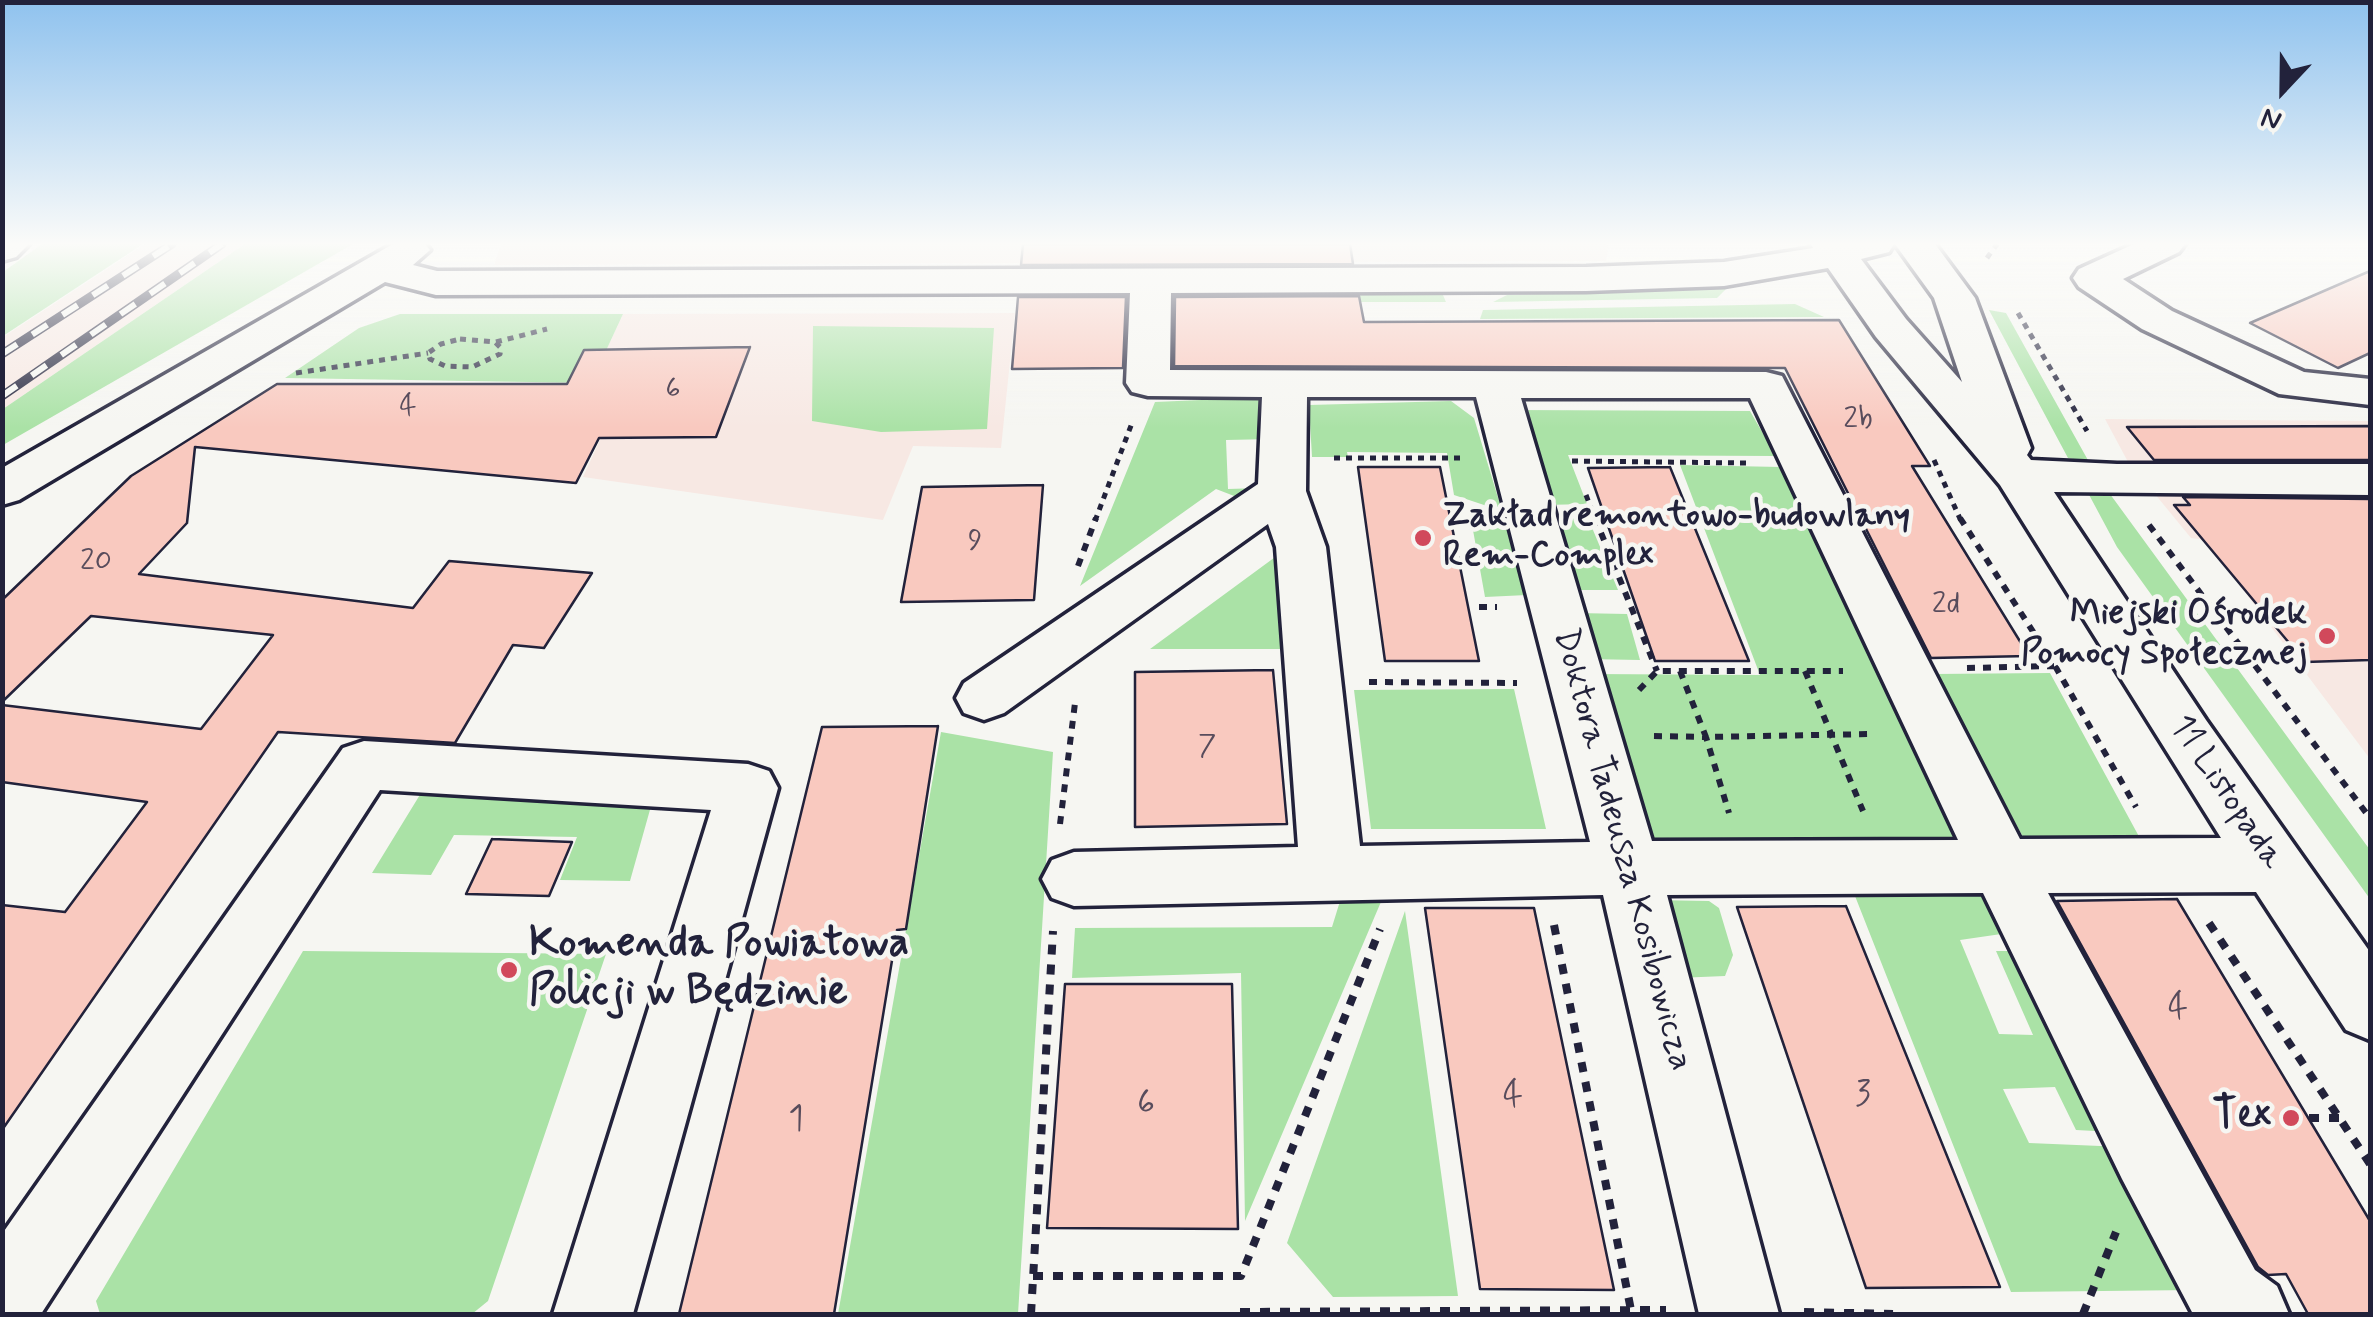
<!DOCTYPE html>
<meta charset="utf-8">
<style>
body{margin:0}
#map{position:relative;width:2373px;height:1317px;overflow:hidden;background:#f6f6f2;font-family:Mynerve,sans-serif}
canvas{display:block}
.frame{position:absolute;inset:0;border:5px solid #22223b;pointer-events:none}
.north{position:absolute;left:2233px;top:40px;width:100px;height:100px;-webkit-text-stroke:8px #f6f6f2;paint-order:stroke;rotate:202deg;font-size:28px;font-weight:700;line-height:40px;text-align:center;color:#22223b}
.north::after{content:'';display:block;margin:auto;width:35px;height:45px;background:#22223b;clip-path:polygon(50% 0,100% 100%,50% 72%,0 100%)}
</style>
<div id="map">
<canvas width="2373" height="1317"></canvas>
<div class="frame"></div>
<div class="north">N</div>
</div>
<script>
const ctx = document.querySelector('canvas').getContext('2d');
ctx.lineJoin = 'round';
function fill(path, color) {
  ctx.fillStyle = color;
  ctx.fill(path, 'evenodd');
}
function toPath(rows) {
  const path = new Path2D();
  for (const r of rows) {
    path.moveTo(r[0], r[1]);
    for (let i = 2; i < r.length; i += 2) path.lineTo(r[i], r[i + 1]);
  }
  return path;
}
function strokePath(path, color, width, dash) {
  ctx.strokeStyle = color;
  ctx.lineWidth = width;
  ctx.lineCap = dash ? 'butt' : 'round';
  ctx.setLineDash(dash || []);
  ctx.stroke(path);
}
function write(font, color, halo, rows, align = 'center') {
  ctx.font = font + ' Mynerve,sans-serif';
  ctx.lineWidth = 9;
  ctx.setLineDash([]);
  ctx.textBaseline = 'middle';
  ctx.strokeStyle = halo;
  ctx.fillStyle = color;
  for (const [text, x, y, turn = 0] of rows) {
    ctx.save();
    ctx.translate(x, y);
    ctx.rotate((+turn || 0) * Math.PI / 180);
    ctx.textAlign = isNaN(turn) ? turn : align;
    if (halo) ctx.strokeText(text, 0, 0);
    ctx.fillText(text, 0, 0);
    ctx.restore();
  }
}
const built = toPath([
 [145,244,245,244,3,409,3,337],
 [501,244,1607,244,1608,249,1606,261,494,265],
 [1015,313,1001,448,913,446,883,520,583,477,617,403,582,402,623,314],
 [2105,419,2370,421,2370,759,2206,540,2191,538,2127,460]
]);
const green = toPath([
 [42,244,143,244,3,336,3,272],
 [245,244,353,244,3,445,3,409],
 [1727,288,1717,298,1493,302,1507,295],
 [1174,295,1443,295,1446,302,1175,302],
 [1795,304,1824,317,1480,319,1483,310],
 [1989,310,2006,313,2089,462,2068,458],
 [400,314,623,314,591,383,285,378,359,328],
 [813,326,994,328,987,429,881,432,812,421],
 [1269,397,1273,439,1226,440,1228,489,1260,488,1255,504,1216,489,1080,586,1155,402],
 [1451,401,1474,418,1502,511,1454,495,1447,453,1347,452,1348,457,1312,457,1309,405],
 [1512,410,1750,411,1776,456,1568,455,1587,504,1545,505],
 [1680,465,1781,467,1970,839,1965,847,1646,850,1590,674,1760,675],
 [2087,491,2110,494,2370,850,2370,899,2117,547],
 [1588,518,1618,590,1579,590,1556,519],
 [1471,519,1508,520,1527,595,1485,597],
 [1282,552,1284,649,1150,649],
 [1576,613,1627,614,1640,660,1586,659],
 [2050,673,2142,842,2029,848,1934,674],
 [1514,689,1546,829,1371,829,1354,690],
 [941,732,1053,752,1018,1314,838,1314],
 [429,780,653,799,630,881,560,880,577,837,454,835,431,875,372,873],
 [1389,883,1245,1221,1241,973,1072,978,1075,928,1332,927,1345,885],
 [1997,895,2015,932,1960,940,1999,1034,2033,1035,1996,951,2028,951,2114,1132,2076,1130,2055,1087,2003,1089,2029,1143,2124,1147,2194,1290,2011,1292,1855,896],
 [1653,900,1709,901,1719,908,1733,955,1725,976,1677,978],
 [1405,911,1458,1296,1333,1297,1287,1243],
 [303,951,606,954,488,1301,472,1314,100,1314,96,1301]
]);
const building = toPath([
 [1023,244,1350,244,1353,264,1021,265,1023,244],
 [2370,271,2370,353,2338,368,2250,323,2370,271],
 [1359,296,1364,322,1839,320,1930,466,1912,466,2029,656,1931,658,1785,368,1174,366,1175,297,1359,296],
 [1018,297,1126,297,1123,368,1012,369,1018,297],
 [750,347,716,437,599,438,576,483,195,447,187,523,139,574,413,608,449,561,592,573,544,648,513,645,455,743,278,732,2,1130,2,905,65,912,147,802,2,782,2,705,201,729,273,635,91,616,2,702,2,600,131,476,277,384,567,384,584,350,750,347],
 [2370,426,2370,460,2154,460,2127,427,2370,426],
 [1358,467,1440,467,1479,661,1385,661,1358,467],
 [1670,467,1749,661,1655,661,1588,468,1670,467],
 [1043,485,1034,600,901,602,922,487,1043,485],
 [2183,497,2370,499,2370,660,2305,662,2174,505,2190,505,2183,497],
 [1273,670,1287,824,1135,827,1135,672,1273,670],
 [938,726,906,929,897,930,834,1314,679,1314,822,727,938,726],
 [492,839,572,842,549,896,466,894,492,839],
 [2177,899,2370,1221,2370,1314,2308,1314,2286,1274,2268,1275,2258,1267,2057,901,2177,899],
 [1846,906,2000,1287,1866,1288,1737,907,1846,906],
 [1425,908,1534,908,1614,1290,1480,1289,1425,908],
 [1065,984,1232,984,1238,1229,1047,1228,1065,984]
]);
const pathFar2 = toPath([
 [1987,258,1997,244],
 [2018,313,2087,431],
 [460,339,495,342,501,348,500,354,472,367,445,366,430,359,428,353,441,344,460,339],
 [496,342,547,329],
 [296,373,428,353],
 [1334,458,1462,458],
 [1934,460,1961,521],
 [1572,461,1748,463],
 [1586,495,1596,521],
 [1095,521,1132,423]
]);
const pathFar1 = toPath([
 [1595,518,1657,671],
 [1960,518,2055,666,2136,807],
 [2149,525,2370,818],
 [1078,566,1096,518],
 [1479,607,1497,607],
 [1967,668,2054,666],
 [1680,671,1706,737,1874,734],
 [1805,671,1863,811],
 [1369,682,1517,683],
 [1639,690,1657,671,1843,671],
 [1654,736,1706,737,1729,813],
 [1060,824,1075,703]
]);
const path = toPath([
 [2209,923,2370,1164],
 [1554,925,1631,1310],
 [2309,1118,2341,1118],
 [1033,1276,1241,1276,1380,929],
 [1240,1312,1666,1310],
 [1804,1312,1893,1314],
 [1031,1314,1053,931],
 [2083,1314,2116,1232]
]);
const minor = toPath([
 [2,244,29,244,16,257,2,261,2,244],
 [393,244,425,244,430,250,413,265,437,271,1586,267,1724,262,1813,248,1811,244,1894,244,1889,252,1861,259,1906,319,1962,382,1934,298,1895,244,1935,244,1975,298,2031,448,2027,455,2031,460,2117,464,2370,464,2370,495,2054,492,2206,720,2370,952,2370,1040,2346,1030,2256,892,2048,893,2255,1270,2277,1286,2289,1314,2193,1314,2122,1179,1983,893,1667,895,1779,1314,1699,1314,1603,895,1074,906,1052,898,1042,879,1052,860,1074,852,1298,847,1276,547,1268,524,1004,713,984,720,964,713,956,698,964,683,1258,484,1262,397,1148,396,1132,392,1126,383,1130,293,436,295,385,282,19,500,2,505,2,468,393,244],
 [1828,268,1876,337,2000,485,2221,838,2020,839,1782,376,1766,372,1170,370,1171,293,1586,291,1724,286,1828,268],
 [1307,397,1476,397,1590,842,1360,846,1326,547,1306,491,1307,397],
 [1521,398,1750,398,1958,840,1652,841,1521,398],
 [2134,244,2185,244,2179,252,2123,279,2172,311,2304,372,2370,379,2370,405,2279,394,2142,329,2079,287,2073,278,2079,269,2134,244],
 [364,741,748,764,769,771,778,788,633,1314,553,1314,711,810,380,790,41,1314,2,1314,2,1234,343,748,364,741]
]);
const rail = toPath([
 [2,354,172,244],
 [2,396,222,244]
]);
const markers = [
 [1423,538,10,"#d1495b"],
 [2327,636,10,"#d1495b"],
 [509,970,10,"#d1495b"],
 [2291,1118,10,"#d1495b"]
];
const numberNames = [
 ["6",673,391],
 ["4",408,408],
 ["2b",1858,421],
 ["9",975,543],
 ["20",96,563],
 ["2d",1946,606],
 ["7",1207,748]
];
const poiNames = [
 ["Zakład remontowo-budowlany",1443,518],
 ["Rem-Complex",1443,558],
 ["Miejski Ośrodek",2307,616,"right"],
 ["Pomocy Społecznej",2307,656,"right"]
];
const streetNames = [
 ["11 Listopada",2225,793,56],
 ["Doktora Tadeusza Kosibowicza",1621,850,75]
];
const nearNumbernames = [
 ["4",2178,1010],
 ["3",1863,1097],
 ["4",1513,1098],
 ["6",1146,1106],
 ["1",796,1122]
];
const nearPoinames = [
 ["Komenda Powiatowa",529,946],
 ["Policji w Będzinie",529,994],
 ["Tex",2271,1118,"right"]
];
fill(built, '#f7e8e3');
fill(green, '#aae2a6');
fill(building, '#f9c9bf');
strokePath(building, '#22223b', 2.5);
strokePath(minor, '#22223b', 7);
strokePath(pathFar2, '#22223b', 5, [6, 6]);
strokePath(pathFar1, '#22223b', 6, [8, 8]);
strokePath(path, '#22223b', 8, [10, 10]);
fill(minor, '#f6f6f2');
strokePath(rail, '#22223b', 9);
strokePath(rail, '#f6f6f2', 6, [18]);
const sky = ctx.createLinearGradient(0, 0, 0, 428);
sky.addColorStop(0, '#8fc2ee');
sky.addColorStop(0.57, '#fbfbf9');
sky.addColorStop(1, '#fbfbf900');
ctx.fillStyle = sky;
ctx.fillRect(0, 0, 2373, 428);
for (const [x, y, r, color] of markers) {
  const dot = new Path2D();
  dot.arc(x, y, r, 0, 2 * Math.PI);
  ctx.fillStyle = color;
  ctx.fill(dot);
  strokePath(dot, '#f6f6f2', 4);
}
write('30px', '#584c5c', null, numberNames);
write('bold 35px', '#22223b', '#f6f6f2', poiNames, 'left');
write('35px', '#22223b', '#f6f6f2', streetNames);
write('35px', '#584c5c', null, nearNumbernames);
write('bold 42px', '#22223b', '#f6f6f2', nearPoinames, 'left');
</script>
